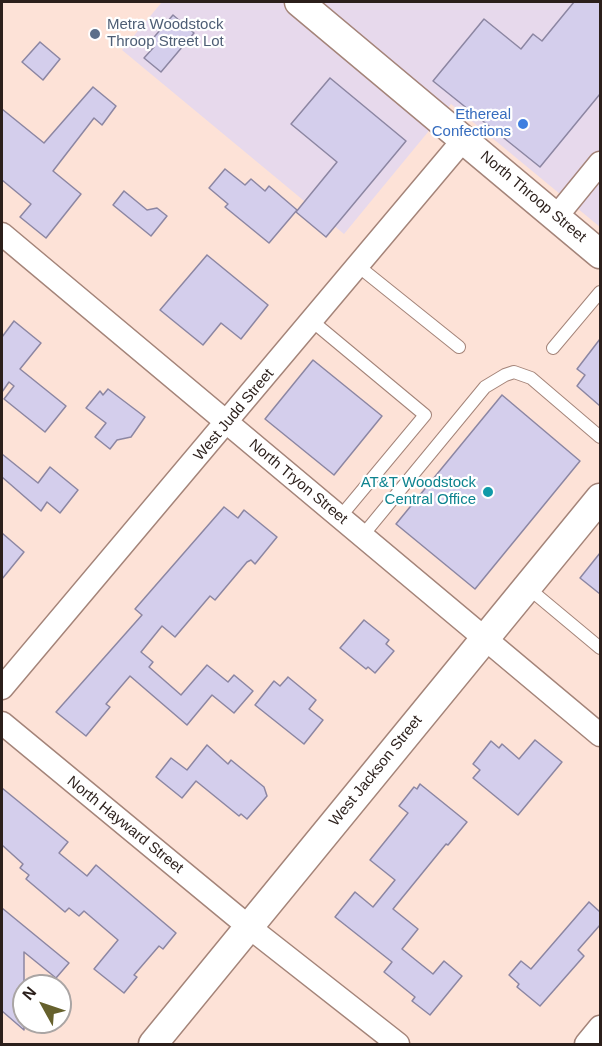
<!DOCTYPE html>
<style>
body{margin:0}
#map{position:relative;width:602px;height:1046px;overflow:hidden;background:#fde2d7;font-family:Arial,sans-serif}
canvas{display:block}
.frame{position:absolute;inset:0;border:3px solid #2b1f1b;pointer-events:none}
.north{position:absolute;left:12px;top:974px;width:60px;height:60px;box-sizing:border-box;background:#fff;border:2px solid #aaa5a4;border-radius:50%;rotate:310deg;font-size:16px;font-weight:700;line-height:24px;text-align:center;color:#2b1f1b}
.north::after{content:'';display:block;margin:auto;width:21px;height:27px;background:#66612d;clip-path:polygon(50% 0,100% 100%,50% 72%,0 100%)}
</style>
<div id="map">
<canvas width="602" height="1046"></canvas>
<div class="frame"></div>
<div class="north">N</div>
</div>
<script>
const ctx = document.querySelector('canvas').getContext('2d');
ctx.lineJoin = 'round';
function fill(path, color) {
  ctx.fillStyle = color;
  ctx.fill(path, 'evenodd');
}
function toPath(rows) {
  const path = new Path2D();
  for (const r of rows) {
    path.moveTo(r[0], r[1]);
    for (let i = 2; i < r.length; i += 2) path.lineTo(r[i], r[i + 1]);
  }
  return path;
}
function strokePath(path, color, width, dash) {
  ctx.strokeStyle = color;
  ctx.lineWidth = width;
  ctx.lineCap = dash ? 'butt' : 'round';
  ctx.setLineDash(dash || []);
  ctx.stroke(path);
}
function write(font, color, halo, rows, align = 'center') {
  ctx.font = font + ' Arial,sans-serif';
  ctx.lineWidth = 4.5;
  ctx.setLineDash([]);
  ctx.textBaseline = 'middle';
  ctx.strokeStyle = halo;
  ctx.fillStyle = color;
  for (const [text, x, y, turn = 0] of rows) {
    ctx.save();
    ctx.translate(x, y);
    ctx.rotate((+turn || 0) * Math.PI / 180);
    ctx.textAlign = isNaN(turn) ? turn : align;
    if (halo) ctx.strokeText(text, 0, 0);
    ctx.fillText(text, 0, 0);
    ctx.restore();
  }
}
const commercial = toPath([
 [162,2,600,2,600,227,451,104,344,234,122,50]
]);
const building = toPath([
 [574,2,600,2,600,94,540,167,433,81,484,19,521,49,533,34,542,41,574,2],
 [173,15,194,33,161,72,144,58,154,47,149,43,173,15],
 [40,42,60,59,43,80,22,62,40,42],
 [330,78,406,141,326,237,296,212,337,162,291,124,330,78],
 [93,87,116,106,102,125,94,118,53,171,81,194,46,238,20,217,31,204,2,180,2,109,44,143,93,87],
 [225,169,245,185,251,179,265,191,269,186,297,210,269,243,225,207,228,204,209,188,225,169],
 [124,191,147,210,157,208,167,216,151,236,113,205,124,191],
 [207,255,268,305,241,339,221,323,203,345,160,310,207,255],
 [14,321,41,343,20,369,66,406,45,432,4,399,14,386,9,382,2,392,2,337,14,321],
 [600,339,600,406,577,386,585,375,577,369,600,339],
 [313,360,382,416,334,475,265,419,313,360],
 [108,389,145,417,131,437,117,440,110,449,95,437,106,423,86,408,100,391,103,395,108,389],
 [502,395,580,461,475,589,396,524,502,395],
 [2,454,38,483,50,467,78,490,60,513,47,502,41,511,2,477,2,454],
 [224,507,238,518,244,510,277,537,255,564,251,560,247,562,215,600,210,596,175,637,162,626,141,652,153,662,149,667,181,695,207,665,228,682,234,675,253,691,234,713,212,695,187,725,130,676,106,704,110,707,86,736,56,712,142,615,135,609,224,507],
 [2,533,24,552,2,579,2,533],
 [600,553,600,594,580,578,600,553],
 [364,620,389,640,386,644,394,651,375,673,368,667,366,669,340,648,364,620],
 [288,677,316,700,309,709,323,720,304,744,255,705,274,681,280,686,288,677],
 [535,740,562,762,518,815,473,778,480,770,473,764,491,741,499,748,502,744,519,759,535,740],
 [207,745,228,764,231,760,264,787,267,796,247,819,241,814,239,816,196,781,182,798,156,777,171,758,187,770,207,745],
 [420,784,467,822,448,845,446,844,393,909,418,929,402,949,433,974,444,961,462,976,430,1015,412,1001,415,997,384,972,392,962,335,917,355,892,373,907,395,880,370,860,408,813,399,806,414,787,417,789,420,784],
 [2,788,68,842,59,853,87,876,96,865,176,933,163,949,159,946,134,975,137,977,124,993,94,969,118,940,84,911,79,916,69,908,65,912,26,879,29,875,20,868,23,864,2,845,2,788],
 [589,902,600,912,600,925,578,950,584,956,540,1006,517,987,519,984,509,975,521,961,531,969,589,902],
 [2,908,69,963,56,978,24,952,24,1030,2,1011,2,908]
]);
const service = toPath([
 [358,266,459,347],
 [312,321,425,415,340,517],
 [553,348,600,292],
 [363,535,485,387,505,375,514,372,531,378,600,437],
 [527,587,600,648]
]);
const minor = toPath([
 [556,217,600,163],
 [2,234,600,735],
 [2,688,464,139],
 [2,723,249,927,398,1044],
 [586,1044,600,1027]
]);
const tertiary = toPath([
 [299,2,600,254],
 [153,1044,600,498]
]);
const markers = [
 [95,34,6,"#5c6f8a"],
 [523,124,6,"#3f7fe0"],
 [488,492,6,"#0f9aa8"]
];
const serviceNames = [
 ["Metra Woodstock",107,25],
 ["Throop Street Lot",107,42]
];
const shopNames = [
 ["Ethereal",511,115],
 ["Confections",511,132]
];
const streetNames = [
 ["North Throop Street",533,197,40],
 ["West Judd Street",234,415,-50],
 ["North Tryon Street",298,482,40],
 ["West Jackson Street",376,771,-51],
 ["North Hayward Street",125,825,39]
];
const cultureNames = [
 ["AT&T Woodstock",476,483],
 ["Central Office",476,500]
];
fill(commercial, '#e7d9ec');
fill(building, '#d4ceec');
strokePath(building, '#8c86a2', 1.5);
strokePath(service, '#a48479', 14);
strokePath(minor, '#a48479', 25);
strokePath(tertiary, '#a48479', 31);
strokePath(service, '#fff', 12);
strokePath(minor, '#fff', 22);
strokePath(tertiary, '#fff', 28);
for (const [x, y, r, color] of markers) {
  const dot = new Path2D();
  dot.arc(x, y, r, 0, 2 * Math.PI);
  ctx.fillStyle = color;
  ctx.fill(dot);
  strokePath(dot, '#fff', 2);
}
write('15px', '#4e5e75', '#fff', serviceNames, 'left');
write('15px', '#366cbe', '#fff', shopNames, 'right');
write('15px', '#2b1f1b', '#fff', streetNames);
write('15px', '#0d838f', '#fff', cultureNames, 'right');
</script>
